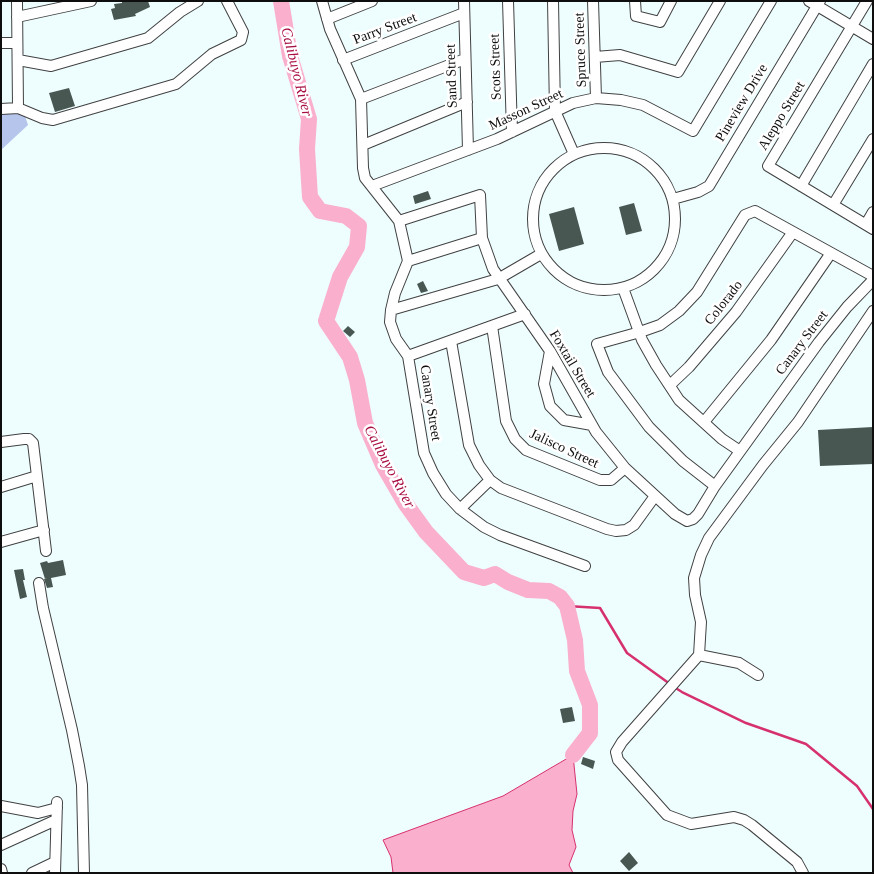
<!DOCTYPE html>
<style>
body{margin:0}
#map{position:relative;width:874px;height:874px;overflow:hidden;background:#eefeff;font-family:"Times New Roman",serif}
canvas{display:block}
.frame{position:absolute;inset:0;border:2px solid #0e0e0e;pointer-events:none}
</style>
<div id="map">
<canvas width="874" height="874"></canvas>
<div class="frame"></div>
</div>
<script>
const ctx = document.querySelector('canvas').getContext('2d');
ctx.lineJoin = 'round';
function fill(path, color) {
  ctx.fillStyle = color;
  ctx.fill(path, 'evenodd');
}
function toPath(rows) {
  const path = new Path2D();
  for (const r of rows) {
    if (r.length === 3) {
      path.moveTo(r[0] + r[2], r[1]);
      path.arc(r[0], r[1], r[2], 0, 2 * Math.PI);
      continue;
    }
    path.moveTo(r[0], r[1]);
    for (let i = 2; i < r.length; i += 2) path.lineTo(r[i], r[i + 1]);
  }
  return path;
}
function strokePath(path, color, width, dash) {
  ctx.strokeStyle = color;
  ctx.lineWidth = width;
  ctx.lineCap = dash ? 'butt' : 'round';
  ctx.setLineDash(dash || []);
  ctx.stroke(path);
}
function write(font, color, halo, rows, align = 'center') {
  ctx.font = font + ' "Times New Roman",serif';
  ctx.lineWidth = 5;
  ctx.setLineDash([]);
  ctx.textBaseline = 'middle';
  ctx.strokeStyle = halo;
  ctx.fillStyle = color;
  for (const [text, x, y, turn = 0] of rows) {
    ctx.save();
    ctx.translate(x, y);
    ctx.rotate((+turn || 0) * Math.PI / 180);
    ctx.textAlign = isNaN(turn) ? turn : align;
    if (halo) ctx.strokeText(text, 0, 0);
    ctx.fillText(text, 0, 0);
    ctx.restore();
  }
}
const green = toPath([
 [1,111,12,111,25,116,28,125,1,150]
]);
const water = toPath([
 [573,755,577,794,573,811,572,830,576,847,569,865,573,873,393,873,391,857,383,840,503,796,573,755]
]);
const stream = toPath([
 [567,606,600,608,627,653,670,684],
 [674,687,682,692,746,723,806,744,857,786,873,809]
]);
const river = toPath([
 [281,1,290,56,309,119,307,149,310,197,320,211,346,216,359,226,357,247,340,277,326,321,350,357,357,380,365,423,383,465,405,503,426,532,464,572,484,578,495,574,508,582,528,590,549,591,560,597,567,606,575,640,577,671,590,705,590,733,573,755]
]);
const building = toPath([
 [122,1,148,1,150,7,135,14,136,16,114,20,111,9,115,8,114,4,122,3],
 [69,88,75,106,55,112,49,93],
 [428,191,431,199,415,204,413,196],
 [634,203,642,231,626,235,619,207],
 [574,207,584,244,559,251,549,214],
 [423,281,428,291,421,293,417,284],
 [348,326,355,332,350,337,343,331],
 [873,427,873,464,820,466,818,430],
 [63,560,66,575,51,578,53,587,47,588,44,579,47,578,45,579,40,563,47,561,48,563],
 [23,569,25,580,23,580,27,597,20,599,14,570],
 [572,707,575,721,563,723,560,709],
 [583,757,595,761,593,769,581,764],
 [629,852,638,863,629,871,620,861]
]);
const minor = toPath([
 [17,1,18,108],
 [322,1,330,29,361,99,363,168,365,178,399,221,408,261,395,293,391,310,390,322,396,339,408,356,424,453,433,473,446,494,460,509,484,527,500,535,585,566],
 [464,1,468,150],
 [508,1,512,132],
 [553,1,555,111,574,154],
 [593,1,596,98],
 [635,1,636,16,660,22,671,1],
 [809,1,873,39],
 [867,1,768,166,873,229],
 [17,17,91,1],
 [327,19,372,1],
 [1,43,17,43],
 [595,57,620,55,678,72,720,1],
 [18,60,51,66,148,38,180,12,198,1],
 [343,60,464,13],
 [361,99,465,59],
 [1,109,18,108,42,118,53,120,176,84,212,54,241,40,243,32,227,1],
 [363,145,467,102],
 [604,219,71],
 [372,186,497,139,573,103,596,98,621,100,643,105,693,131,771,1],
 [801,186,873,64],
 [673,199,698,192,709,186,820,1],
 [833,205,873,139],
 [399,221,480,195,482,238,493,269,550,351,596,432,625,468,675,514,687,521,693,519,698,514,715,486,819,342,847,307,873,280],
 [866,224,873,212],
 [408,261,482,238],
 [623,288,642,340,656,365,679,400,722,439,740,451],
 [391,310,498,279,541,254],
 [492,326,506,421,515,439,526,450,600,480,611,480,625,468],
 [451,341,469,445,479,465,490,480,501,488,607,529,616,531,626,530,634,525,655,496],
 [550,351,544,384,550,406,564,420,592,425],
 [408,356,525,314],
 [670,385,689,367,736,312,793,232],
 [704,422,771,340,831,253],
 [1,442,24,439,29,439,33,443,46,551],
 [715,486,683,461,649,427,608,372,597,344,640,332,660,325,679,311,697,292,745,215,755,211,873,276],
 [1,487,37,476],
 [460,509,490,480],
 [1,542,44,530],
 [39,583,43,608,72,730,79,766,82,785,84,873],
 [699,655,739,663,758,675],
 [1,806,38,813,57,808],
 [1,845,56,820],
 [1,869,2,873],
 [32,873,55,862],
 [55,873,57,802],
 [803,873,797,862,752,825,744,820,734,817,691,824,667,815,618,760,616,752,622,742,699,655,701,622,695,595,694,578,701,555,709,538,763,465,798,422,873,311]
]);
const streetNames = [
 ["Parry Street",385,29,-21],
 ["Spruce Street",581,50,-92],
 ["Scots Street",496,67,-92],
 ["Sand Street",452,76,-92],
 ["Pineview Drive",742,103,-59],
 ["Masson Street",526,110,-25],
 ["Aleppo Street",782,116,-59],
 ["Colorado",724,303,-52],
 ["Canary Street",802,343,-53],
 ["Foxtail Street",572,364,59],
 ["Canary Street",430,403,81],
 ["Jalisco Street",564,449,25]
];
const waterNames = [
 ["Calibuyo River",296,72,76],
 ["Calibuyo River",389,467,62]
];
fill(green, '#b5c5ec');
fill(water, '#faafcc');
strokePath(water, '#d6316e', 1);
strokePath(stream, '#d6316e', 2.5);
strokePath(river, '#faafcc', 16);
fill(building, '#495752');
strokePath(minor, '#414141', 12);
strokePath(minor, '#fff', 10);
write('14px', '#0e0e0e', '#fff', streetNames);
write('italic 15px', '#a80e41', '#fff', waterNames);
</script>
